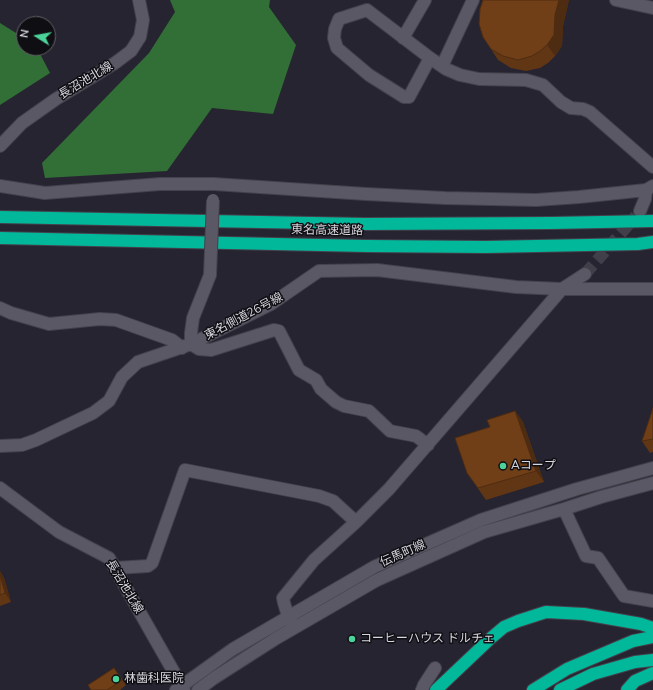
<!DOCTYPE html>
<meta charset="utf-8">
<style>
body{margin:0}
#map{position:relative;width:653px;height:690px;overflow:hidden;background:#262430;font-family:"Nunito Sans",sans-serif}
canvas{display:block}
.north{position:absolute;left:16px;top:16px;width:40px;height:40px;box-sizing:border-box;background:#0f0e13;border:1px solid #5f5e64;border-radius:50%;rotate:281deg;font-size:11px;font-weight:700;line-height:16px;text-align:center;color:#d8d6de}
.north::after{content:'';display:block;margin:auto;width:14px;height:18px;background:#4cd39a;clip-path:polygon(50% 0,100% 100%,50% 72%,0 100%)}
</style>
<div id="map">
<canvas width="653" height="690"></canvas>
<div class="north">N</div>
</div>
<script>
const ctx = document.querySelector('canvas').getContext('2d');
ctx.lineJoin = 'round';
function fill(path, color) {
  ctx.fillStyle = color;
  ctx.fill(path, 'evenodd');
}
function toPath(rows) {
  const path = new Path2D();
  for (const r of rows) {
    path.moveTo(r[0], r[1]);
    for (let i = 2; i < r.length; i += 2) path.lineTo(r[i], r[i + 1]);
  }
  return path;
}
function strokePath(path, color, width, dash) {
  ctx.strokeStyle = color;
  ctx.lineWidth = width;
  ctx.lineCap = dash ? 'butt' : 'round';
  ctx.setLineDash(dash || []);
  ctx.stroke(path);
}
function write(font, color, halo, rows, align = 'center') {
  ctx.font = font + ' "Nunito Sans","Noto Sans JP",sans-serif';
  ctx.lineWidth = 3;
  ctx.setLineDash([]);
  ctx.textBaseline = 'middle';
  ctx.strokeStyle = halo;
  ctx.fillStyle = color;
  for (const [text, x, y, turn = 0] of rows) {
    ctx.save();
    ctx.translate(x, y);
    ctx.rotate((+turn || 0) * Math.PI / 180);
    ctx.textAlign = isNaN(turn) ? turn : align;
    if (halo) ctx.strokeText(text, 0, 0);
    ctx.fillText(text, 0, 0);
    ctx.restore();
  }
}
const forest = toPath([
 [170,0,270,0,269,7,296,45,273,114,212,108,167,171,45,178,42,163,149,53,175,12],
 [0,23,24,38,24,48,37,48,50,73,0,105]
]);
const minorTunnel = toPath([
 [585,274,636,216]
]);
const minor = toPath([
 [616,0,653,8],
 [367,10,430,58,446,69,460,75,479,79,526,80,543,85,561,102,571,108,583,109,590,112,653,167],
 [367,10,339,19,335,29,334,38,337,48,369,75,404,97,409,97,430,58],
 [403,38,425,0],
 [442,66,473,0],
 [0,146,22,123,56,99,115,63,131,51,140,37,143,20,139,0],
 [0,186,45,193,160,184,214,184,366,194,445,198,536,200,579,197,646,190,653,186],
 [640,211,645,199,646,190],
 [210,275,193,318,191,333,191,344,199,349,211,350,274,330,279,331,299,370,316,380,321,389,336,402,344,406,369,411,390,431,416,436,428,445],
 [0,308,11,313,49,324,100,319,116,320,172,340,182,348],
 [0,446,22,445,36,440,93,413,109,401,122,377,138,362,191,344,271,304,319,271,377,270,516,287,562,289,653,289],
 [0,488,59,532,109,558,184,690],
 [564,509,586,556,598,558,624,596,653,601],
 [115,568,148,566,152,563,185,470,319,496,333,501,356,522],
 [292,623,288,616,284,603,283,598,314,560,356,522,389,489,562,289,585,274],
 [176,690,233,649,374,567,481,520,577,489,653,468],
 [198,690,214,678,275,639,377,580,484,532,564,509,601,497,653,483],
 [422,690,424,685,435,668]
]);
const highway = toPath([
 [0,217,365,224,551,223,653,221],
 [0,238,366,246,486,247,638,244,653,242],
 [436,690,491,638,504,627,518,621,546,612,584,614,641,624,653,628],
 [533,690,567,669,633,641,653,637],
 [560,690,593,674,635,662,653,660],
 [627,690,635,681,653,673]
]);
const minorBridge = toPath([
 [210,275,213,200]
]);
const wall = toPath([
 [483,0,569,0,563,26,562,46,555,56,548,63,540,68,526,71,511,68,498,60,491,49],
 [653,408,653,452,650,453,642,441],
 [515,411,523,422,544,482,486,500,467,473,490,427],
 [0,571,4,578,11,602,0,606],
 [114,668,126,685,120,690,91,690]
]);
const shadedWall = toPath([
 [559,0,569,0,563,26,562,46,555,56,547,45],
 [515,411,523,422,544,482,536,471],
 [0,571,4,578,11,602,5,593,0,575]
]);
const building = toPath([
 [483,0,559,0,555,15,554,35,547,45,540,51,532,56,518,60,503,56,491,49,483,37,479,24,480,9,483,0],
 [653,408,653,439,642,441,653,408],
 [515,411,536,471,478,488,467,473,455,438,490,427,487,420,515,411],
 [0,575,5,593,0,595,0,575],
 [114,668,122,680,107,690,91,690,88,685,114,668]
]);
const markers = [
 [503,466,4,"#4cd39a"],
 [352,639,4,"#4cd39a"],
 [116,679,4,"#4cd39a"]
];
const streetNames = [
 ["長沼池北線",86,81,-31],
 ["東名高速道路",327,231,1],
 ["東名側道26号線",244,317,-28],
 ["伝馬町線",403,554,-24],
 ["長沼池北線",124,587,59]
];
const poiNames = [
 ["Aコープ",511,466],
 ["コーヒーハウス ドルチェ",360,639],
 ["林歯科医院",124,679]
];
fill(forest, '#326f36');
strokePath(minorTunnel, '#413f4a', 12, [12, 6]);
strokePath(minor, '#43414b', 14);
strokePath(highway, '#43414b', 14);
strokePath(minor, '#5b5866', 12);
strokePath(highway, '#01b89b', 12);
strokePath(minorBridge, '#43414b', 14, []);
strokePath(minorBridge, '#5b5866', 12);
fill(wall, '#603615');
fill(shadedWall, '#4e2c11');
fill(building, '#703f18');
strokePath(building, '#4e2c11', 1);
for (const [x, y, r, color] of markers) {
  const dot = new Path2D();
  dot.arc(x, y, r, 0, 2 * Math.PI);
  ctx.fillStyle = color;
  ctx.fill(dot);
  strokePath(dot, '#0f0e13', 1.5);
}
write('12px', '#d8d6de', '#0f0e13', streetNames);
write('12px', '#d8d6de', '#0f0e13', poiNames, 'left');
</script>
